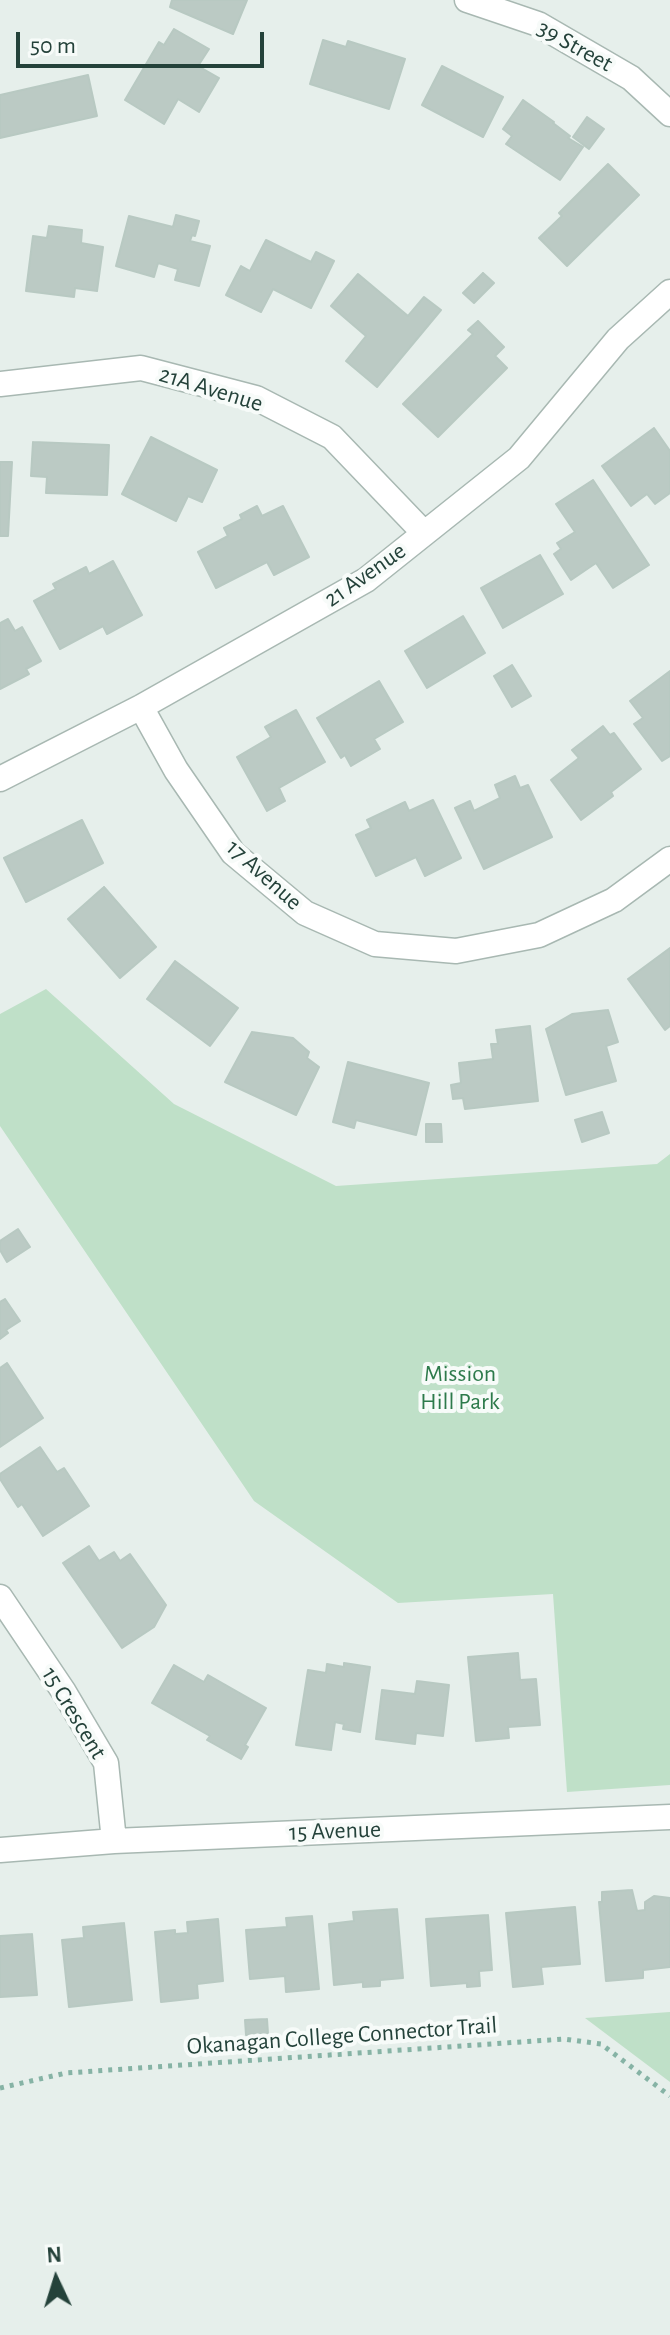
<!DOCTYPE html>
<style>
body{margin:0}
#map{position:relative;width:670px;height:2335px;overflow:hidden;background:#e6efeb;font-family:"Alegreya Sans",sans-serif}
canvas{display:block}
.north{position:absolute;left:16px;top:2239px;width:80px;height:80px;-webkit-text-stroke:6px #f7fbf9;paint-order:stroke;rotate:356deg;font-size:22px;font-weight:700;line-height:32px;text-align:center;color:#24423a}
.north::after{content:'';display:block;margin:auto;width:28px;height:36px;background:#24423a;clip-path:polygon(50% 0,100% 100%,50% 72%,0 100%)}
.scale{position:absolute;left:16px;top:32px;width:248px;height:36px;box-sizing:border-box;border:4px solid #24423a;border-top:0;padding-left:10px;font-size:24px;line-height:28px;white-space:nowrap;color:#24423a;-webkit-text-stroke:6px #f7fbf9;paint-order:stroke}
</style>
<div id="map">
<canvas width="670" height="2335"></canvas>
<div class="north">N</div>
<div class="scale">50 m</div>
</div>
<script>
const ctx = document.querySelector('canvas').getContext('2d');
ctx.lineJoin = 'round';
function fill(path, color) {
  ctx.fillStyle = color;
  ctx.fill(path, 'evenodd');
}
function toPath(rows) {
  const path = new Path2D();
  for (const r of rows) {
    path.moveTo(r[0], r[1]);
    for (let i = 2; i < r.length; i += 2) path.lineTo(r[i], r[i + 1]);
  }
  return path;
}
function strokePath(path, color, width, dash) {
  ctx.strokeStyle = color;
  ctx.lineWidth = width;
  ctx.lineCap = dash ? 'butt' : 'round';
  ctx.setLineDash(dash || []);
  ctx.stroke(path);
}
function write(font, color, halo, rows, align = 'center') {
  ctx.font = font + ' "Alegreya Sans",sans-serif';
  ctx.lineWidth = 8;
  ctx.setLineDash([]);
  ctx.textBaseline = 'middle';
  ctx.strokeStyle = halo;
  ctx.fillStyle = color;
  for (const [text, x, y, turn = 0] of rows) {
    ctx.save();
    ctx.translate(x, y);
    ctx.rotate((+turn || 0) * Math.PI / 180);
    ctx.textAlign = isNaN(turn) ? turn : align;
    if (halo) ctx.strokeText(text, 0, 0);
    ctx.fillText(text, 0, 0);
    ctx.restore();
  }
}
const green = toPath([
 [46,989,174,1104,336,1186,657,1164,670,1154,670,1785,567,1792,553,1594,398,1603,254,1501,0,1126,0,1014],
 [670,2012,670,2082,585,2018]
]);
const building = toPath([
 [172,0,247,0,233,34,170,7,172,0],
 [174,29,209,49,198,66,219,78,199,112,178,99,164,124,125,100,159,42,164,45,174,29],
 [323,40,346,47,348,41,405,59,389,109,310,84,323,40],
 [442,66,503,97,483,137,422,105,442,66],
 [88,75,97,116,0,138,0,95,88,75],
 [523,100,554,122,553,123,570,136,568,138,583,147,560,180,506,144,512,136,503,129,523,100],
 [587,117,604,129,589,149,573,137,587,117],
 [608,164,639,195,567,266,539,238,562,216,559,213,608,164],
 [176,215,199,221,195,236,192,235,190,241,210,246,199,286,175,280,178,269,158,263,154,277,116,266,129,216,173,227,176,215],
 [49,226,82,230,81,243,103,247,97,291,75,288,74,297,26,291,33,236,47,238,49,226],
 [266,240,311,262,316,252,334,261,311,308,273,289,261,312,226,295,241,266,250,271,266,240],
 [483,273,494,283,474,303,463,293,483,273],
 [358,274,408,316,424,297,441,310,377,387,346,361,366,336,331,306,358,274],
 [478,321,504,347,495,356,507,368,438,437,403,404,473,334,468,330,478,321],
 [654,428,670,451,670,493,655,504,647,494,631,506,602,466,654,428],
 [151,437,217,470,202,502,188,496,176,521,122,494,151,437],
 [33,442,109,445,107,495,46,493,47,477,31,476,33,442],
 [0,462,12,462,8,536,0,536,0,462],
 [593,480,649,565,613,588,596,563,571,580,554,554,561,549,557,543,575,532,556,504,593,480],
 [257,506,262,516,283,506,309,557,274,575,267,562,216,588,198,552,228,536,224,528,242,519,240,515,257,506],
 [540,555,563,594,503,628,481,588,540,555],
 [113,561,142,615,107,634,103,626,60,649,34,601,56,589,53,584,86,567,89,574,113,561],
 [463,616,485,653,427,688,405,651,463,616],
 [8,619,15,631,22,627,41,661,26,669,29,674,0,689,0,623,8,619],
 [512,665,531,696,512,707,494,676,512,665],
 [670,671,670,756,662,761,634,724,643,718,630,701,670,671],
 [379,681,403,722,374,739,380,749,351,766,345,755,341,758,317,718,379,681],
 [296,710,325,762,279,788,285,801,267,811,237,757,271,737,265,727,296,710],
 [603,726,610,735,614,733,641,769,611,792,613,796,581,820,551,780,579,758,572,750,603,726],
 [515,776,520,788,528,785,552,837,484,869,455,808,470,801,474,811,500,798,495,785,515,776],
 [433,800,461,858,425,876,416,857,376,876,356,835,371,828,367,820,405,802,409,811,433,800],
 [82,820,103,863,26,902,4,858,82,820],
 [104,887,156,947,120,978,68,919,104,887],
 [670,948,670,1026,665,1030,628,979,670,948],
 [175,961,238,1008,210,1046,147,999,175,961],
 [608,1010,618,1042,606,1046,616,1081,566,1095,546,1029,572,1014,608,1010],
 [530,1026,538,1101,465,1109,463,1098,453,1099,451,1085,461,1083,459,1063,493,1059,491,1044,498,1044,496,1030,530,1026],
 [252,1032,293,1038,309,1052,307,1058,319,1067,296,1115,225,1082,252,1032],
 [348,1062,429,1083,416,1135,356,1120,354,1128,333,1122,348,1062],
 [602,1112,609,1133,582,1142,575,1120,602,1112],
 [426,1124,441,1124,442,1142,426,1142,426,1124],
 [18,1229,30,1247,7,1262,0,1250,0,1241,18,1229],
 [5,1299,20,1321,6,1330,8,1333,0,1339,0,1302,5,1299],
 [7,1363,43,1418,0,1447,0,1368,7,1363],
 [40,1447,57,1472,64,1468,89,1506,43,1536,22,1504,18,1507,0,1479,0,1474,40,1447],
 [89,1546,99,1561,114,1552,120,1561,130,1554,166,1605,154,1627,122,1648,63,1563,89,1546],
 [518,1653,520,1680,536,1679,540,1725,508,1727,509,1738,476,1741,468,1657,518,1653],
 [344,1663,370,1667,360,1732,343,1729,344,1724,335,1722,331,1750,296,1745,308,1670,326,1673,327,1664,344,1667,344,1663],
 [174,1665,204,1682,208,1675,266,1708,245,1745,248,1747,241,1759,207,1740,210,1736,152,1703,174,1665],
 [417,1681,449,1685,443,1736,416,1733,415,1744,376,1739,382,1690,415,1694,417,1681],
 [632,1890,637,1911,645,1910,645,1902,654,1896,670,1898,670,1967,643,1970,643,1978,606,1981,599,1902,602,1902,602,1892,632,1890],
 [575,1907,580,1964,541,1967,543,1984,513,1987,506,1913,575,1907],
 [397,1909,403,1978,380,1980,380,1986,363,1987,363,1982,334,1985,329,1924,354,1921,353,1912,397,1909],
 [488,1915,492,1970,479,1971,480,1986,467,1987,467,1983,431,1986,426,1919,488,1915],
 [312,1916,319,1989,286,1992,285,1976,250,1979,246,1930,287,1927,286,1918,312,1916],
 [218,1919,223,1981,197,1984,198,1998,161,2002,155,1932,175,1930,175,1934,188,1933,187,1922,218,1919],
 [124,1923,132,2000,69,2007,62,1940,84,1938,83,1927,124,1923],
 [32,1934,37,1995,0,1997,0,1936,32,1934],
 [267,2019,268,2034,246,2035,245,2020,267,2019]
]);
const path = toPath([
 [0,2088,66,2073,564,2039,601,2044,670,2096]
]);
const minor = toPath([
 [467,0,538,24,631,78,670,114],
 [0,384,141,368,256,398,332,437,424,533],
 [141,707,176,770,233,853,305,913,375,944,456,951,539,935,614,900,670,859],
 [0,779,141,707,366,580,519,458,618,339,670,292],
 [0,1597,64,1692,106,1763,114,1841],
 [0,1850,114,1841,670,1817]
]);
const streetNames = [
 ["39 Street",575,46,29],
 ["21A Avenue",211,389,17],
 ["21 Avenue",365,575,-35],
 ["17 Avenue",264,875,42],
 ["15 Crescent",74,1713,59],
 ["15 Avenue",335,1831,-2],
 ["Okanagan College Connector Trail",342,2036,-4]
];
const parkNames = [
 ["Mission",460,1374],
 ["Hill Park",460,1402]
];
fill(green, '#bfe0c8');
fill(building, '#bbcac4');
strokePath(building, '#b8c9c2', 2);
strokePath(minor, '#a8b8b2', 27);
strokePath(path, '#86b3a5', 5, [4, 6]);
strokePath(minor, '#fff', 24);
write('24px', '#24423a', '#f7fbf9', streetNames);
write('24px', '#2d7a4b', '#f7fbf9', parkNames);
</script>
